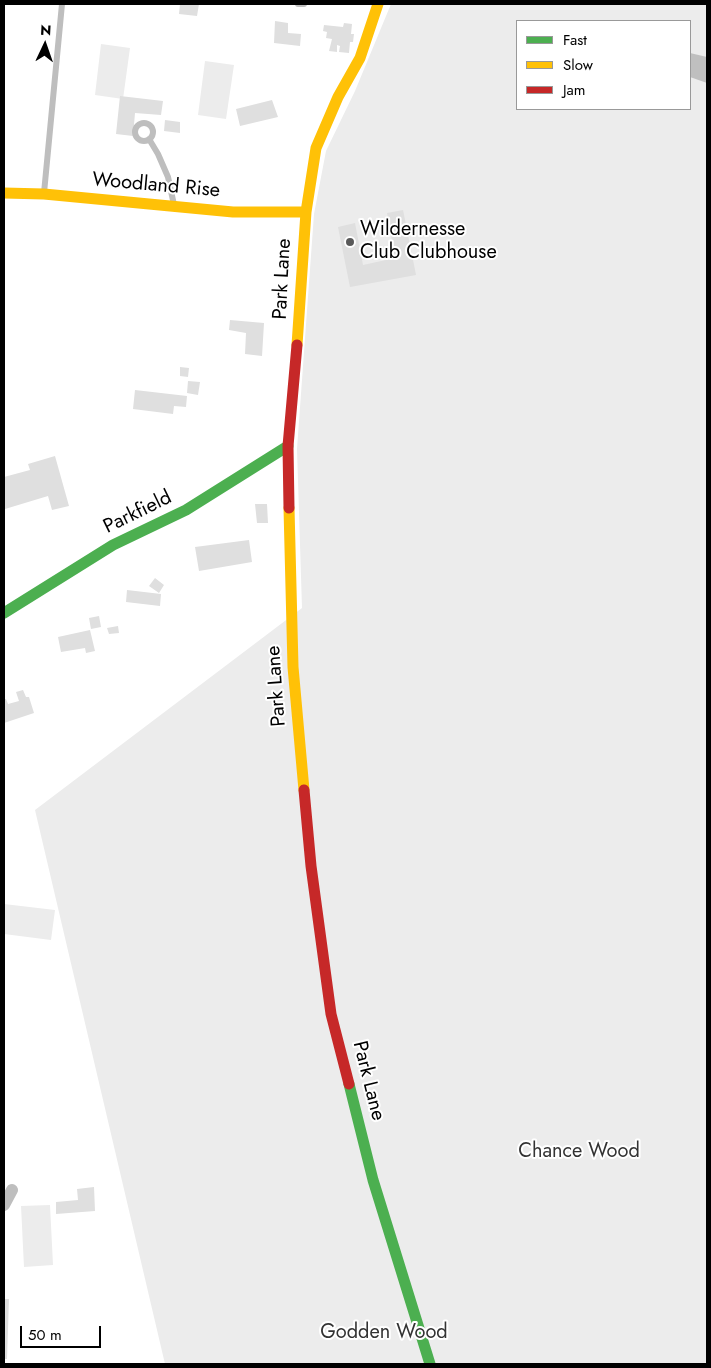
<!DOCTYPE html>
<style>
body{margin:0}
#map{position:relative;width:711px;height:1368px;overflow:hidden;background:#fff;font-family:Jost,sans-serif}
canvas{display:block}
.frame{position:absolute;inset:0;border:5px solid #000;pointer-events:none}
.legend{position:absolute;left:516px;top:20px;width:175px;height:90px;box-sizing:border-box;background:#fff;border:1px solid #999;margin:0;padding:6px 9px;list-style:none;font-size:15px;color:#000}
.legend li{display:flex;align-items:center;gap:10px;height:25px}
.legend b{width:25px;border:1px solid #999}
.north{position:absolute;left:20px;top:20px;width:50px;height:50px;-webkit-text-stroke:4px #fff;paint-order:stroke;rotate:3deg;font-size:14px;font-weight:700;line-height:20px;text-align:center;color:#000}
.north::after{content:'';display:block;margin:auto;width:18px;height:22px;background:#000;clip-path:polygon(50% 0,100% 100%,50% 72%,0 100%)}
.scale{position:absolute;left:20px;top:1326px;width:81px;height:22px;box-sizing:border-box;border:2px solid #000;border-top:0;padding-left:6px;font-size:15px;line-height:18px;white-space:nowrap;color:#000;-webkit-text-stroke:4px #fff;paint-order:stroke}
</style>
<div id="map">
<canvas width="711" height="1368"></canvas>
<div class="frame"></div>
<ul class="legend">
<li><b style="height:6px;background:#4caf50"></b>Fast</li>
<li><b style="height:6px;background:#ffc107"></b>Slow</li>
<li><b style="height:6px;background:#c62828"></b>Jam</li>
</ul>
<div class="north">N</div>
<div class="scale">50 m</div>
</div>
<script>
const ctx = document.querySelector('canvas').getContext('2d');
ctx.lineJoin = 'round';
function fill(path, color) {
  ctx.fillStyle = color;
  ctx.fill(path, 'evenodd');
}
function toPath(rows) {
  const path = new Path2D();
  for (const r of rows) {
    if (r.length === 3) {
      path.moveTo(r[0] + r[2], r[1]);
      path.arc(r[0], r[1], r[2], 0, 2 * Math.PI);
      continue;
    }
    path.moveTo(r[0], r[1]);
    for (let i = 2; i < r.length; i += 2) path.lineTo(r[i], r[i + 1]);
  }
  return path;
}
function strokePath(path, color, width, dash) {
  ctx.strokeStyle = color;
  ctx.lineWidth = width;
  ctx.lineCap = dash ? 'butt' : 'round';
  ctx.setLineDash(dash || []);
  ctx.stroke(path);
}
function write(font, color, halo, rows, align = 'center') {
  ctx.font = font + ' Jost,sans-serif';
  ctx.lineWidth = 4;
  ctx.setLineDash([]);
  ctx.textBaseline = 'middle';
  ctx.strokeStyle = halo;
  ctx.fillStyle = color;
  for (const [text, x, y, turn = 0] of rows) {
    ctx.save();
    ctx.translate(x, y);
    ctx.rotate((+turn || 0) * Math.PI / 180);
    ctx.textAlign = isNaN(turn) ? turn : align;
    if (halo) ctx.strokeText(text, 0, 0);
    ctx.fillText(text, 0, 0);
    ctx.restore();
  }
}
const green = toPath([
 [391,4,707,4,707,1364,165,1364,35,810,302,608,297,449,314,214,326,151,355,91],
 [517,21,690,21,690,109,517,109],
 [101,44,130,48,123,99,95,95],
 [205,61,234,65,226,119,198,115],
 [4,904,55,910,51,940,4,934],
 [50,1205,53,1265,24,1267,21,1206]
]);
const water = toPath([
 [690,53,707,57,707,83,690,77]
]);
const building = toPath([
 [180,4,199,4,197,16,179,14],
 [275,21,288,23,288,33,301,34,300,46,274,43],
 [344,23,352,24,351,34,354,34,353,42,350,42,349,53,339,52,340,46,337,45,337,52,329,51,332,39,326,38,327,32,323,31,324,25,343,27],
 [120,96,163,101,161,115,135,113,133,136,116,134],
 [272,100,278,117,240,126,236,109],
 [165,120,180,122,180,133,164,131],
 [403,210,416,275,350,287,338,227,355,223,363,265,395,258,387,213],
 [230,320,264,323,262,356,245,354,246,333,229,330],
 [180,367,189,368,188,377,180,376],
 [188,381,200,382,198,395,187,393],
 [135,390,187,396,186,407,174,406,173,414,133,409],
 [55,456,69,506,52,510,48,496,5,509,4,502,4,477,30,470,28,464],
 [255,504,267,504,268,523,257,523],
 [249,540,252,562,199,571,195,547],
 [155,578,164,585,159,593,149,586],
 [127,590,161,594,160,606,126,602],
 [99,616,101,627,91,629,89,618],
 [118,626,119,633,109,634,107,628],
 [90,630,95,651,86,653,85,648,61,652,58,637],
 [23,690,26,697,29,697,34,713,4,723,4,699,6,699,8,704,19,701,16,692],
 [94,1187,95,1211,56,1214,56,1202,78,1200,77,1189],
 [4,1299,9,1299,7,1359,4,1359]
]);
const lane = toPath([
 [298,4,304,4],
 [144,132,9],
 [149,139,158,154,168,177,174,205],
 [44,193,62,4]
]);
const street = toPath([
 [4,1205,12,1190]
]);
const fast = toPath([
 [4,613,113,545,186,510,288,446],
 [349,1084,373,1180,430,1364]
]);
const slow = toPath([
 [4,193,44,194,233,212,306,212],
 [297,345,306,212,316,148,338,97,360,58,378,4],
 [289,508,293,667,304,790]
]);
const jam = toPath([
 [289,508,288,446,297,345],
 [304,790,311,866,331,1014,349,1084]
]);
const markers = [
 [350,242,5,"#595959"]
];
const streetNames = [
 ["Woodland Rise",156,186,5],
 ["Park Lane",283,279,-87],
 ["Parkfield",138,513,-26],
 ["Park Lane",277,686,-94],
 ["Park Lane",368,1081,76]
];
const poiNames = [
 ["Wildernesse",360,230],
 ["Club Clubhouse",360,253]
];
const parkNames = [
 ["Chance Wood",579,1152],
 ["Godden Wood",384,1333]
];
fill(green, '#ececec');
fill(water, '#bfbfbf');
fill(building, '#dfdfdf');
strokePath(lane, '#bebebe', 6);
strokePath(street, '#bebebe', 12);
strokePath(fast, '#4caf50', 11);
strokePath(slow, '#ffc107', 11);
strokePath(jam, '#c62828', 11);
for (const [x, y, r, color] of markers) {
  const dot = new Path2D();
  dot.arc(x, y, r, 0, 2 * Math.PI);
  ctx.fillStyle = color;
  ctx.fill(dot);
  strokePath(dot, '#fff', 2);
}
write('20px', '#000', '#fff', streetNames);
write('20px', '#000', '#fff', poiNames, 'left');
write('20px', '#333', '#fff', parkNames);
</script>
